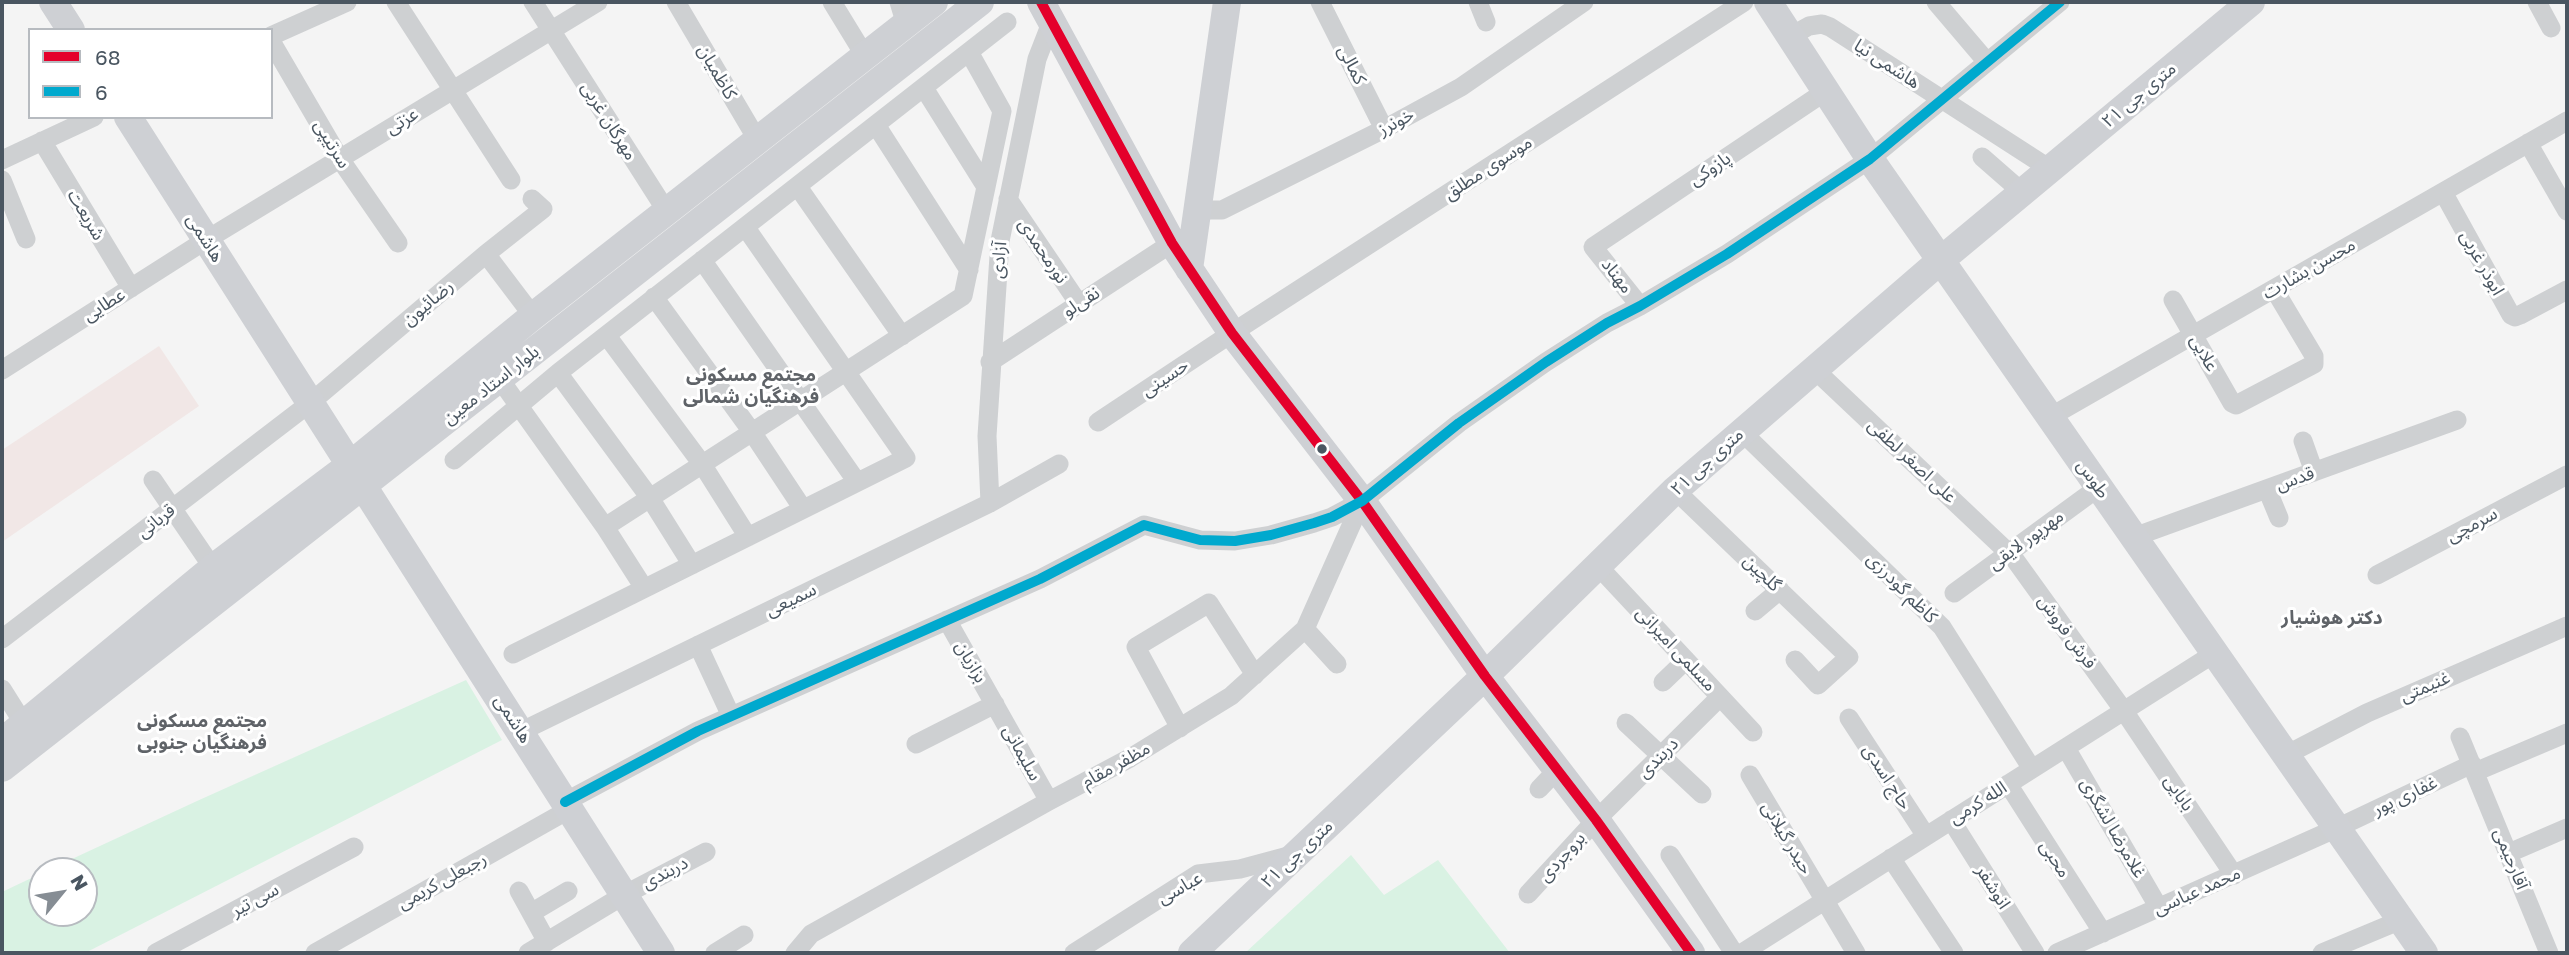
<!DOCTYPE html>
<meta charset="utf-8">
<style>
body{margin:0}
#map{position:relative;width:2569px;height:955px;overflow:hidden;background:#f4f4f4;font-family:"Golos Text",sans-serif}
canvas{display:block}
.frame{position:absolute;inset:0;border:4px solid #4a5661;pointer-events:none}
.legend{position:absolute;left:28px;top:28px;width:245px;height:91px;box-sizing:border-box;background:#fff;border:2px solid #b7bbc0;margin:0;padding:9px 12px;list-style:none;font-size:21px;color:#4a5661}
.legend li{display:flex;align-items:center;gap:14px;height:35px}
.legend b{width:35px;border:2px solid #b7bbc0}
.north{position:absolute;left:28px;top:857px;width:70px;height:70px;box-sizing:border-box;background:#fff;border:2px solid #b7bbc0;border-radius:50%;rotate:60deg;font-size:19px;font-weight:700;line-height:28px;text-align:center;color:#4a5661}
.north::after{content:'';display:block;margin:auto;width:24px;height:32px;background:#868d94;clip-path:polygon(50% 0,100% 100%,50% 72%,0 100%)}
</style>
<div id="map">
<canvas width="2569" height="955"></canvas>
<div class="frame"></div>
<ul class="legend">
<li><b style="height:9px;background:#e4002b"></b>68</li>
<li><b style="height:9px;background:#00a9ce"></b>6</li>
</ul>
<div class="north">N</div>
</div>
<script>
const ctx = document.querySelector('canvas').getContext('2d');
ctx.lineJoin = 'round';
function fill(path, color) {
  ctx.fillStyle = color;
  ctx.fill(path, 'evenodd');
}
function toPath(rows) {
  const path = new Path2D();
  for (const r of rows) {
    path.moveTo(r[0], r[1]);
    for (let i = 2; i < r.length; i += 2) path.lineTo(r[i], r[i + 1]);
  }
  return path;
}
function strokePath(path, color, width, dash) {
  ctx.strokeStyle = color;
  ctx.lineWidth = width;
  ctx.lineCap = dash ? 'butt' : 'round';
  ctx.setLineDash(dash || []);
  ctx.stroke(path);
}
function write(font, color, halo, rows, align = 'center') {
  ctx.font = font + ' "Golos Text","Noto Sans Arabic",sans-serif';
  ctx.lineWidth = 6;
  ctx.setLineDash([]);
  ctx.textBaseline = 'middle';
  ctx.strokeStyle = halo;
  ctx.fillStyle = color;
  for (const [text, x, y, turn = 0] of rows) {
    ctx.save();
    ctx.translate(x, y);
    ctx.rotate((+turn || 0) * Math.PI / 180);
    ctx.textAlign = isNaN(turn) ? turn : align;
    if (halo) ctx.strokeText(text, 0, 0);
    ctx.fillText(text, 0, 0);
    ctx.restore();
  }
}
const medical = toPath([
 [159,346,199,406,2,542,2,450]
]);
const green = toPath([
 [466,680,502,740,85,953,2,953,2,892,42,873,42,913,84,913,84,871,46,871,197,801],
 [1351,855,1384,895,1438,860,1510,953,1245,953]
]);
const street = toPath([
 [396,2,511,180],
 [533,2,667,212],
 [676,2,758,141],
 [832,2,865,56],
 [899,2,906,25],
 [1320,2,1384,129],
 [1478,2,1486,22],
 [1936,2,1987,62],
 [2537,2,2551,28],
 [271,36,347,2],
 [1791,36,1809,26,1822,24,1830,27,2050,169],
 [271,41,340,159,398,243],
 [924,88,986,187],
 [876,125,969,270],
 [42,141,131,288],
 [2528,143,2567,211],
 [1982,157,2022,192],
 [2,160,94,117],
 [2,180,26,239],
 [798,187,902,336],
 [2443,192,2511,315,2515,317,2520,315,2567,290],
 [1008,199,1079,304],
 [1197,203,1205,210,1222,210,1384,129,1461,87,1584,2],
 [486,254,543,209,532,199],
 [702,260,857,482],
 [654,297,752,432,803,509],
 [2173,300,2232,403,2236,405,2314,364,2314,356,2274,289],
 [1640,306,1593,247,1826,91],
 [607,336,702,464,748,537],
 [990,362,1172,243],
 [1814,369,2013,557,2124,711,2234,875],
 [2,370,206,240,598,2],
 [558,373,650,498,692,565],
 [499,378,605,527,644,588],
 [2050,417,2567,121],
 [1098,422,1232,333,1744,2],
 [1741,431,1942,627,2032,769],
 [2303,441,2314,472],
 [454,460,558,373,1007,22],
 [153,480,213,568],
 [2267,489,2279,518],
 [1675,490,1849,657,1818,685,1795,660],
 [990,503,987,436,1000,241,1037,59,1051,23],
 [605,527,963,296,1002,111,969,52],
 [2134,537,2457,420],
 [1598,566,1753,732],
 [2377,575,2567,475],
 [1954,593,2099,487],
 [1755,611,1780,590],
 [947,620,1049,801],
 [1305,629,1337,664],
 [2,639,310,403,486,254,533,316],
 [698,645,731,716],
 [513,654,906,458,746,228],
 [1663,682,1686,660],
 [2,689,24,724],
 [1849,718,1926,836],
 [1626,723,1702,794],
 [1180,728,1136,647,1209,603,1255,675],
 [520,732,990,503,1059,464],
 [2460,737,2549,953],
 [916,744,995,704],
 [2066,748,2159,908],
 [2286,755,2367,713,2567,626],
 [2475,772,2567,733],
 [1750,775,1856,953],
 [2008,784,2103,933],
 [1539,789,1557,770],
 [565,802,698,731,1040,579,1144,525,1200,540,1235,541,1271,535,1314,523,1332,517,1362,501,1459,423,1546,362,1607,323,1640,306,1727,254,1870,159,2060,2],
 [1951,820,2035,953],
 [2509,853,2567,828],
 [1670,855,1734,953],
 [1891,858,1954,953],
 [519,891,547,942],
 [1528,894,1596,820,1720,697],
 [531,913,568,891],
 [156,953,354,847],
 [315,953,570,809],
 [528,953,624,895,706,852],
 [715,953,744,935],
 [795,953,811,934,1049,801,1130,758,1231,696,1305,629,1362,501],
 [1074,953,1198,874,1240,869,1292,855],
 [1742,953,2215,653],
 [2057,953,2337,828,2472,764],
 [2322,953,2401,920]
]);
const secondary = toPath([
 [53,2,71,30],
 [1041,2,1172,243,1232,333,1362,501,1485,676,1596,820,1691,953],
 [1768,2,1870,159,2424,953],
 [128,117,350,465],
 [1189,269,1227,2],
 [363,486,661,953],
 [2,742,213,568,350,465,533,316,934,2],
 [2,768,980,2],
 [1192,953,1485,676,1675,490,1941,260,2251,2]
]);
const bus1 = toPath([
 [1041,2,1172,243,1232,333,1362,501,1485,676,1596,820,1691,953]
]);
const bus2 = toPath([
 [565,802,698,731,1040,579,1144,525,1200,540,1235,541,1271,535,1314,523,1332,517,1362,501,1459,423,1546,362,1607,323,1640,306,1727,254,1870,159,2060,2]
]);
const markers = [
 [1322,449,6,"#4a5661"]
];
const streetNames = [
 ["هاشمی نیا",1887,64,33],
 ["کمالی",1352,65,63],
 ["کاظمیان",717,72,60],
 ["۲۱ متری جی",2139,95,-40],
 ["عزتی",402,121,-31],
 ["مهرگان غربی",609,121,58],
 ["خونرز",1396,122,-28],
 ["سرتیپی",332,144,59],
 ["موسوی مطلق",1488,168,-33],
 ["پازوکی",1710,169,-34],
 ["شریعت",86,215,59],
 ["هاشمی",205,238,58],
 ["نورمحمدی",1043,251,56],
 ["آزادی",999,260,-85],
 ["ابوذر غربی",2482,263,61],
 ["محسن بشارت",2309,269,-30],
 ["مهناد",1617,276,52],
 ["نقی‌لو",1081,302,-33],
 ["رضائیون",428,303,-40],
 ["عطایی",104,305,-32],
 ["علایی",2204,353,61],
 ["حسینی",1165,378,-34],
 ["بلوار استاد معین",491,385,-38],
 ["علی‌ اصغر لطفی",1912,461,43],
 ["۲۱ متری جی",1707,462,-42],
 ["طوس",2093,479,55],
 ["قدس",2295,479,-20],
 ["قربانی",156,521,-38],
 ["سرمچی",2472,525,-28],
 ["مهرپور لایقی",2026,540,-36],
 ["گلچین",1762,573,44],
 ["کاظم گودرزی",1902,588,45],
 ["سمیعی",791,600,-26],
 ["فرش فروش",2067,632,54],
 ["مسلمی امیرانی",1676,649,47],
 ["بزازیان",971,662,60],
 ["غنیمتی",2425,687,-23],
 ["هاشمی",513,719,57],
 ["سلیمانی",1022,753,61],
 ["دربندی",1658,758,-45],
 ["مظفر مقام",1116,765,-29],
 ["حاج اسدی",1887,777,57],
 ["بابایی",2179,793,56],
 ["غفاری پور",2405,796,-25],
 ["الله کرمی",1978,803,-32],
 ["غلامرضا لشگری",2113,828,60],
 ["حیدر گیلانی",1787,838,59],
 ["۲۱ متری جی",1297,854,-43],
 ["بروجردی",1562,857,-48],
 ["محبی",2055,859,57],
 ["آقارحیمی",2511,859,68],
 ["دربندی",665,873,-28],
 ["رجبعلی کریمی",442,881,-29],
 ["انوشفر",1993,887,58],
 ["عباسی",1180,888,-29],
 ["محمد عباسی",2197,891,-24],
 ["سی تیر",255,900,-28]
];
const neighbourhoodNames = [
 ["مجتمع مسکونی",751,375],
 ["فرهنگیان شمالی",751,397],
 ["دکتر هوشیار",2332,618],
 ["مجتمع مسکونی",202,721],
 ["فرهنگیان جنوبی",202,743]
];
fill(medical, '#f1e7e6');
fill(green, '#d9f2e3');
strokePath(street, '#ced0d2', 19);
strokePath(secondary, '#ced0d4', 28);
strokePath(bus1, '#e4002b', 10);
strokePath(bus2, '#00a9ce', 10);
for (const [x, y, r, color] of markers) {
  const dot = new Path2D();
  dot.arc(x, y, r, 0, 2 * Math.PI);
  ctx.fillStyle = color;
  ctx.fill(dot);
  strokePath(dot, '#fff', 2.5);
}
write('18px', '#4a5661', '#fff', streetNames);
write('bold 19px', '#5f6368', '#fff', neighbourhoodNames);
</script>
